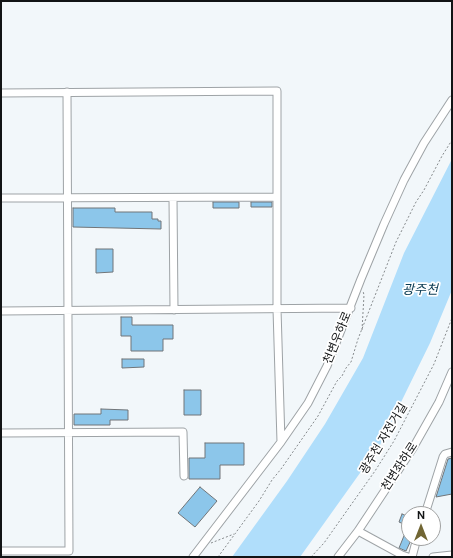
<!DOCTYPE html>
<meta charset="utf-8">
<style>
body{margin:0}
#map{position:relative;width:453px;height:558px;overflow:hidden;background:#f2f7fa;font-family:"DM Sans",sans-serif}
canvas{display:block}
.frame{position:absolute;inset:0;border:2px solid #121415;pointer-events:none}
.north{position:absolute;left:401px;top:506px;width:40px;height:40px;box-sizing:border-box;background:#fff;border:1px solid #a0a1a1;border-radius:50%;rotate:0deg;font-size:11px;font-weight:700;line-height:16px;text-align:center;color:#121415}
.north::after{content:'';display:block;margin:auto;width:14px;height:18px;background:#716633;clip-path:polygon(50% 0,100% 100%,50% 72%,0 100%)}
</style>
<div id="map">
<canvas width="453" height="558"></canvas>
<div class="frame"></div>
<div class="north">N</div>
</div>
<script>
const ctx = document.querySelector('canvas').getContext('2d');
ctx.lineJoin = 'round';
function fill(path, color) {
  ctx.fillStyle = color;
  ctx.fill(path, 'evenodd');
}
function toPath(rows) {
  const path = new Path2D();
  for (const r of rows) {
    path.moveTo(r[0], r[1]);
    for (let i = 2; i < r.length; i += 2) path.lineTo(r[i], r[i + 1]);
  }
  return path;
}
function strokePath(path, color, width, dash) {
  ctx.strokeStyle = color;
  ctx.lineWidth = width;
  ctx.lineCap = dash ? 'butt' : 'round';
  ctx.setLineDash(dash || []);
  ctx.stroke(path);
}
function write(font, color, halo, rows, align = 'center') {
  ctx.font = font + ' "DM Sans","Noto Sans KR",sans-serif';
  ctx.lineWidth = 3.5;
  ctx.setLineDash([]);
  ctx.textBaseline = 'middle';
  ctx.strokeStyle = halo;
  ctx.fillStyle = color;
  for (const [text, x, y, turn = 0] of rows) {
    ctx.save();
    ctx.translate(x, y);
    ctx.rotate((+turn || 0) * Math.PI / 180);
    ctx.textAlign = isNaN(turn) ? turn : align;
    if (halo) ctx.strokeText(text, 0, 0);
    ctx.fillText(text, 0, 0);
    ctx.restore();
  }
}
const water = toPath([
 [452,159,452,290,430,343,380,445,300,557,232,557,287,481,325,424,363,358,404,253]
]);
const building = toPath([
 [213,202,239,202,239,208,213,208,213,202],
 [251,202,272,202,272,207,251,207,251,202],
 [73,208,115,208,115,212,152,212,152,219,158,219,158,221,161,221,161,229,73,227,73,208],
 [96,249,113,249,113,272,96,273,96,249],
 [121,317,132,317,132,325,173,325,173,339,163,339,163,351,131,351,131,336,121,336,121,317],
 [122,359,144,359,144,367,122,368,122,359],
 [184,390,201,390,201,415,184,415,184,390],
 [101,409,128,410,128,420,110,420,110,425,74,425,74,414,101,414,101,409],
 [205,443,244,443,244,465,220,465,220,479,189,479,189,458,205,458,205,443],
 [452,458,452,494,436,497,448,459,452,458],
 [200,487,217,501,195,527,178,513,200,487],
 [402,514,409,517,409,538,412,538,406,551,399,548,408,526,399,522,402,514]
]);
const path = toPath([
 [362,330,364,295,363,291],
 [211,543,234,534],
 [218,557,259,501,272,480,281,469,318,416,337,381,342,376,346,368,351,362,358,339,396,242,416,202,424,190,442,156,452,140],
 [311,557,324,543,375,471,394,441,434,364,452,318]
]);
const minor = toPath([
 [1,93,277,91,277,197],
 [1,198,277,197,277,309,281,442],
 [173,198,174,310],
 [1,311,351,308],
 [1,433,183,432,184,476],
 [425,514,443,457,445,454,452,452],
 [358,531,402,555,408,557],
 [1,551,69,551,67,92],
 [193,557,281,442,308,403,327,366,361,279,384,224,404,180,424,143,452,100],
 [338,557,358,531,413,448,439,402,452,372],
 [412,557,417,538],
 [433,557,452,555]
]);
const streetNames = [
 ["천변우하로",338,338,-68],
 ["광주천 자전거길",384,439,-59],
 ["천변좌하로",400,467,-57]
];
const waterNames = [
 ["광주천",420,291]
];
fill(water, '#b0defb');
fill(building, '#8cc6ea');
strokePath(building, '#717578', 1);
strokePath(minor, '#9ea3a6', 9);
strokePath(path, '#868a8c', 1, [2, 2]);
strokePath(minor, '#fff', 7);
write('12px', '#121415', '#fff', streetNames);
write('italic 13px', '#073951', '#fff', waterNames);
</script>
